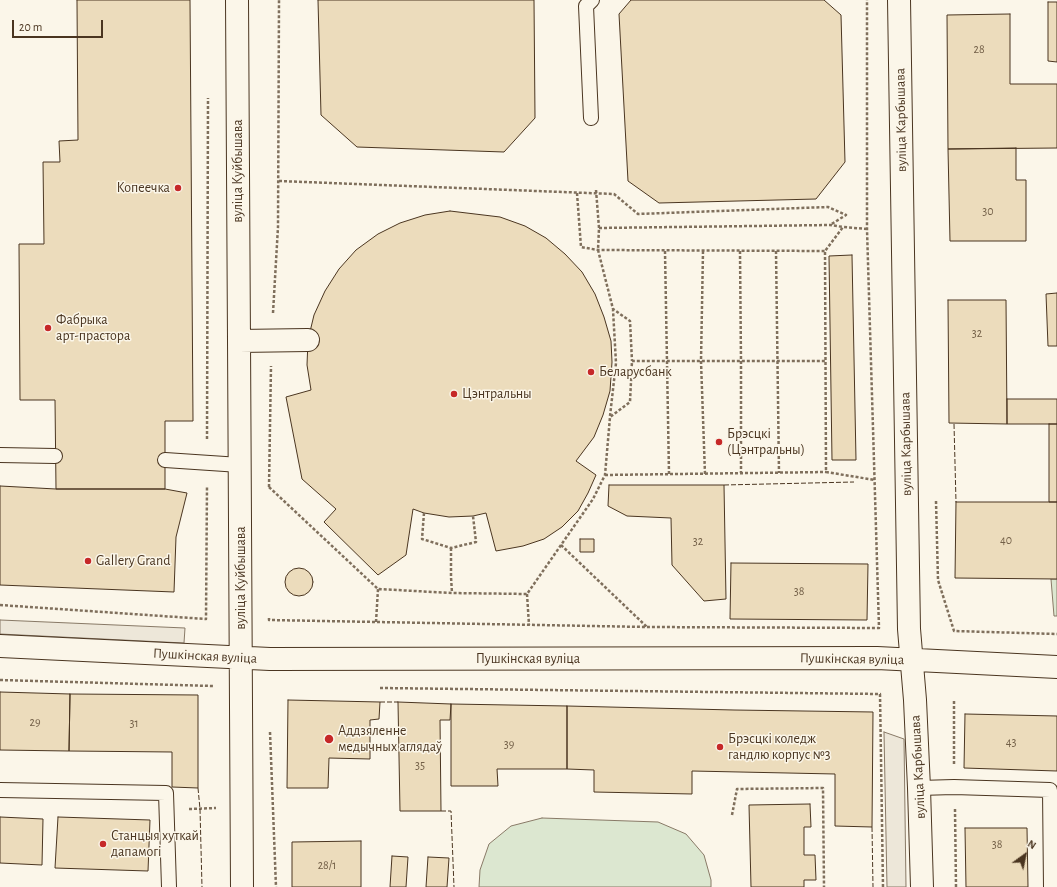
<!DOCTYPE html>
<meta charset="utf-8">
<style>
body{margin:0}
#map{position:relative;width:1057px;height:887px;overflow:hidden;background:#fbf6e9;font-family:"Alegreya Sans",sans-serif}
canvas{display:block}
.north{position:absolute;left:1005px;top:835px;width:40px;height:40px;-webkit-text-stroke:3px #fbf6e9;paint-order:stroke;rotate:33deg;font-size:11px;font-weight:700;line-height:16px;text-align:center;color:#4a3520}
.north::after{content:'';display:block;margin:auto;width:14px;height:18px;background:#4a3520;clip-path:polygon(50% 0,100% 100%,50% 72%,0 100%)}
.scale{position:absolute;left:12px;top:20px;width:91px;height:18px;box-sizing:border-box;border:2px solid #4a3520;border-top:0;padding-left:5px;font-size:12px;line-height:14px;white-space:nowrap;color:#4a3520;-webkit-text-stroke:3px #fbf6e9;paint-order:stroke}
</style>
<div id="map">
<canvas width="1057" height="887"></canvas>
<div class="north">N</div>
<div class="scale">20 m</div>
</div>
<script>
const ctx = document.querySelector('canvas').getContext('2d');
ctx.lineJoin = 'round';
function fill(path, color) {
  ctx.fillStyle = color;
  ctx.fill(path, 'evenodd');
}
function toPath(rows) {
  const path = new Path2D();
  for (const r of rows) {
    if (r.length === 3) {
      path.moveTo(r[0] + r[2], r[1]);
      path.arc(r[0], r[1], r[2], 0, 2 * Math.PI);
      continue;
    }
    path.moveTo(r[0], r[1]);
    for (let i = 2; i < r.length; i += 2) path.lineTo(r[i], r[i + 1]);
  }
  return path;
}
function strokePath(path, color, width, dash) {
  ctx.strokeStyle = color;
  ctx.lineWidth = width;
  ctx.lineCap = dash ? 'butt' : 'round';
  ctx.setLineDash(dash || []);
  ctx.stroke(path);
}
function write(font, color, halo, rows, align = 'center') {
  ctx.font = font + ' "Alegreya Sans",sans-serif';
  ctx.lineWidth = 3;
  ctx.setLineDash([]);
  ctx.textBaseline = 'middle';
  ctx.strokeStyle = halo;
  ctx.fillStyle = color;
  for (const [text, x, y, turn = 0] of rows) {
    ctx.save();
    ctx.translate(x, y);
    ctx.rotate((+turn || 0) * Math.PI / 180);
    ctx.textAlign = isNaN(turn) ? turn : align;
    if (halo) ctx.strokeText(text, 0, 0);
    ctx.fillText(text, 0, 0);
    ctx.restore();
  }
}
const green = toPath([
 [1051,579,1057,579,1057,616,1054,616,1051,579],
 [542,818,658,822,686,834,704,855,711,880,711,887,479,887,480,870,489,844,511,826,542,818]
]);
const parking = toPath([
 [0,620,185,628,184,643,0,634,0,620],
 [884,732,904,739,906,887,887,887,884,732]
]);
const building = toPath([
 [77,0,190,0,193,421,165,421,165,489,56,489,55,400,20,400,19,244,44,244,43,162,60,162,59,141,78,140,77,0],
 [318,0,534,0,535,118,504,152,357,147,321,115,318,0],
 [631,0,824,0,841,15,845,162,816,199,659,203,628,181,619,14,631,0],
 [1048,2,1057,2,1057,62,1048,61,1048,2],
 [1010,14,1010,84,1057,84,1057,148,948,149,947,15,1010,14],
 [1016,148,1016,180,1026,180,1026,241,950,241,948,149,1016,148],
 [450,211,500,217,525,226,546,238,565,254,582,272,595,294,604,317,611,341,612,362,610,391,603,415,594,437,576,461,596,475,588,493,578,511,562,527,544,539,523,546,496,551,486,513,473,516,449,517,424,513,413,509,406,555,378,575,324,522,336,509,302,479,286,397,311,390,307,365,308,340,314,315,325,291,339,269,356,250,378,234,400,223,425,215,450,211],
 [852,255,856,460,832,460,829,256,852,255],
 [1057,293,1057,346,1048,346,1046,294,1057,293],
 [948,300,1006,300,1007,424,949,423,948,300],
 [1007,399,1057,399,1057,424,1007,424,1007,399],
 [1049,424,1057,424,1057,502,1049,502,1049,424],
 [609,485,724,485,726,599,704,601,672,565,671,518,627,516,608,506,609,485],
 [0,486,56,489,165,489,187,493,176,537,174,592,0,585,0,486],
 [956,502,1057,502,1057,579,955,578,956,502],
 [580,539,594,539,594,552,580,552,580,539],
 [731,563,868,564,867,620,730,619,731,563],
 [299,582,14],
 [0,692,70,694,69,751,0,750,0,692],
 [70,694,198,695,198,788,172,787,172,752,69,751,70,694],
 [288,700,380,702,379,719,370,720,370,759,329,758,328,788,287,788,288,700],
 [398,702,451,704,450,720,440,720,441,811,400,811,398,702],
 [451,704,567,706,567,769,497,769,498,786,451,786,451,704],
 [567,706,734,710,873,712,872,827,835,826,835,774,692,771,692,794,594,792,594,770,567,769,567,706],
 [965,714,1057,716,1057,771,964,768,965,714],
 [810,804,811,827,804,827,804,855,815,855,816,880,804,880,804,887,751,887,749,805,810,804],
 [0,817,43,819,42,865,0,863,0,817],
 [58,817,150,820,148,871,55,868,58,817],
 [965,828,1027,828,1028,887,966,887,965,828],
 [361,841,361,887,292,887,292,842,361,841],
 [392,856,408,857,406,887,390,887,392,856],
 [428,857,449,858,447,887,426,887,428,857]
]);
const path = toPath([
 [279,181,614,194,638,214,828,207,846,215,830,225],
 [596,190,599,228,598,250,613,309,630,321,632,361],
 [577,193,581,247,598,250,825,251],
 [599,228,830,225,843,227],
 [867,229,843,227,825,251,826,472,875,480],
 [665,251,669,474],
 [703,251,701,361,705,474],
 [740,251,741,361,741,473],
 [776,251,779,473],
 [273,313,278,227,279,0],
 [610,416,616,363,613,310],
 [207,439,208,98],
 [605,475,826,472],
 [269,487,271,366],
 [269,487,378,589,452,593,527,594,593,499,605,475,610,417,630,402,632,361,826,361],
 [936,501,938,580,954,631,1057,634],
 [424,513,422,539,451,548,476,542,473,516],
 [561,545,647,627],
 [451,548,451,577,452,593],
 [527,594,529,625],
 [0,605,206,619,207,486],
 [269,618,269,620,647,627,879,628,867,229,867,0],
 [376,622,378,589],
 [0,680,213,686],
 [380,688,880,694,883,887],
 [270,732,276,887],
 [954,764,954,701],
 [189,809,216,808],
 [955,809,956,887],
 [732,815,737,789,823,788,824,887]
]);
const lane = toPath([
 [591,118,586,6,592,0],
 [0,455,55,456],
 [165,460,240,465],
 [919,788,954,787,1050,790,1051,887],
 [0,790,166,793,169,887]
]);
const street = toPath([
 [237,0,239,341],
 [899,0,909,629,915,700,919,788,922,887],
 [0,646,270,659,877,658,1057,667],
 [242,887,239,341,308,340]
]);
const fence = toPath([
 [954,424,956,502],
 [724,485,854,482],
 [380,702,398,702],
 [198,788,200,809,202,887],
 [441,811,451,811,454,887],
 [872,827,873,887]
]);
const markers = [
 [178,188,4,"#c62828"],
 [48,328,4,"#c62828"],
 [591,372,4,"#c62828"],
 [454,394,4,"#c62828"],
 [719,442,4,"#c62828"],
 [88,561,4,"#c62828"],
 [329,739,5,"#c62828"],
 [720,747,4,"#c62828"],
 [103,844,4,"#c62828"]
];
const numberNames = [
 ["28",979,49],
 ["30",988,211],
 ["32",977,333],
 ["40",1006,540],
 ["32",698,541],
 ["38",799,591],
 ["29",35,722],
 ["31",134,723],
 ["43",1011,742],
 ["39",509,744],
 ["35",420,765],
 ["38",997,844],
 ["28/1",327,865]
];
const streetNames = [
 ["вуліца Карбышава",901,120,-91],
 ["вуліца Куйбышава",238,171,-90],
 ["вуліца Карбышава",906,444,-91],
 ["вуліца Куйбышава",241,578,-90],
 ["Пушкінская вуліца",205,656,3],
 ["Пушкінская вуліца",528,659],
 ["Пушкінская вуліца",852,659,1],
 ["вуліца Карбышава",918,767,-93]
];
const poiNames = [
 ["Копеечка",170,188,"right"],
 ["Фабрыка",56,320],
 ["арт-прастора",56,336],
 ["Беларусбанк",599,372],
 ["Цэнтральны",462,394],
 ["Брэсцкі",727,434],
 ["(Цэнтральны)",727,450],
 ["Gallery Grand",96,561],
 ["Аддзяленне",338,731],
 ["медычных аглядаў",338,747],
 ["Брэсцкі коледж",728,739],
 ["гандлю корпус №3",728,755],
 ["Станцыя хуткай",111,836],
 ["дапамогі",111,852]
];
fill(green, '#dce7d0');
strokePath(green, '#887966', 1);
fill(parking, '#ede7d9');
strokePath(parking, '#887966', 1);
fill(building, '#ecdcbc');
strokePath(building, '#4a3520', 1);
strokePath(lane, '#4a3520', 16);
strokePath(street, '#4a3520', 24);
strokePath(path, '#7f6f5c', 2.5, [3, 2]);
strokePath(lane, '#fbf6e9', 14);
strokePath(street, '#fbf6e9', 22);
strokePath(fence, '#4a3520', 1, [5, 2]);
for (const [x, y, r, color] of markers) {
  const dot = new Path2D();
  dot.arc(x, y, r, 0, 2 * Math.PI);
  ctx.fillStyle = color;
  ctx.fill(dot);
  strokePath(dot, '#fbf6e9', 1.5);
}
write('12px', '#725f47', null, numberNames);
write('14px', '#4a3520', '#fbf6e9', streetNames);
write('14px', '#4a3520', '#fbf6e9', poiNames, 'left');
</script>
